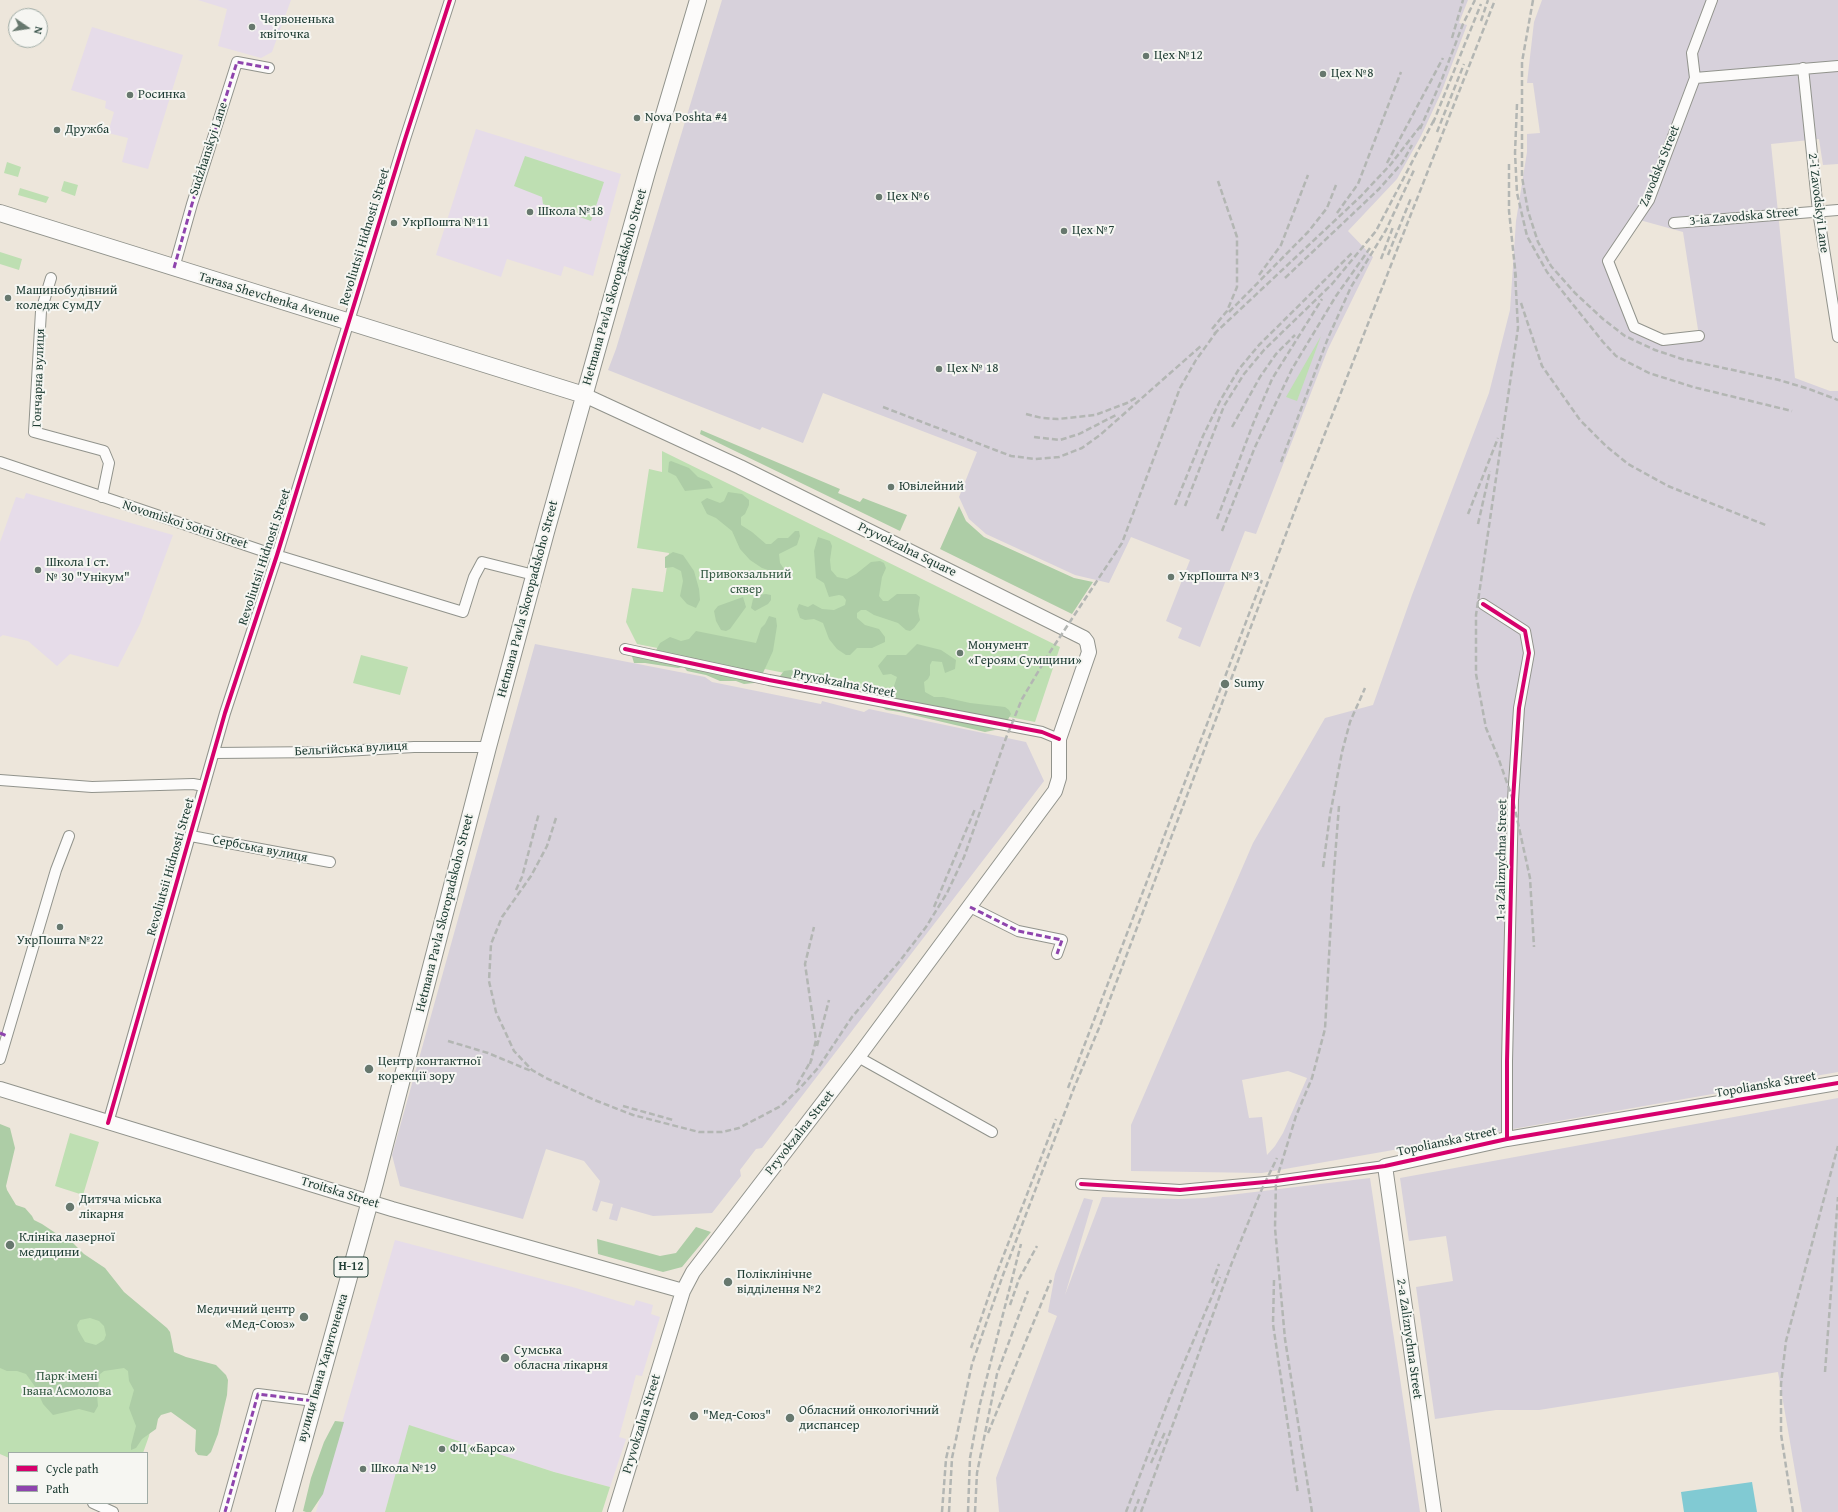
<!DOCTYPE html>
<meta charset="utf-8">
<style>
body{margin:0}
#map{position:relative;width:1838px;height:1512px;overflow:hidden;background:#ede6db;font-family:"Gentium Book Plus",serif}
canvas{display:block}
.legend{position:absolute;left:8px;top:1452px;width:140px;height:52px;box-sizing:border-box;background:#f6f6f2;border:1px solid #a0aca6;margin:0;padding:5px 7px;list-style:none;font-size:12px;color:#1f3d34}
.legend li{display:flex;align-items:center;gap:8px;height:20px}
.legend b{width:20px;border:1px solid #a0aca6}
.north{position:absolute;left:8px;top:8px;width:40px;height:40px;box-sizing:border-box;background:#f6f6f2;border:1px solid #a0aca6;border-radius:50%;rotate:103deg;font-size:11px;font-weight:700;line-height:16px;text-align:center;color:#1f3d34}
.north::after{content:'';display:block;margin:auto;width:14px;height:18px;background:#67786e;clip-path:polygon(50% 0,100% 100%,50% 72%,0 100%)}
</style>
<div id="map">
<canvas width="1838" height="1512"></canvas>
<ul class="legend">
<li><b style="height:5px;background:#d6006c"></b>Cycle path</li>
<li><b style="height:5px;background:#8e44ad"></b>Path</li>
</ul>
<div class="north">N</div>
</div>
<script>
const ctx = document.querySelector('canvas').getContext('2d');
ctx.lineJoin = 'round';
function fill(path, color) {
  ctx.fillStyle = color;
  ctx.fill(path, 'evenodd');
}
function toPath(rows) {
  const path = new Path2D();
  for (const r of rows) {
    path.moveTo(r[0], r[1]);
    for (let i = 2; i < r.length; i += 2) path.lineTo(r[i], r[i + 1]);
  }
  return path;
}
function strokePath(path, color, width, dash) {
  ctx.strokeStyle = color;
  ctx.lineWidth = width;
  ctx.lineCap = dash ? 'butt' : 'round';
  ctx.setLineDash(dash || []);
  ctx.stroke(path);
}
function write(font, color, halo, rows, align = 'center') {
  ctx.font = font + ' "Gentium Book Plus",serif';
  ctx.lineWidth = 4;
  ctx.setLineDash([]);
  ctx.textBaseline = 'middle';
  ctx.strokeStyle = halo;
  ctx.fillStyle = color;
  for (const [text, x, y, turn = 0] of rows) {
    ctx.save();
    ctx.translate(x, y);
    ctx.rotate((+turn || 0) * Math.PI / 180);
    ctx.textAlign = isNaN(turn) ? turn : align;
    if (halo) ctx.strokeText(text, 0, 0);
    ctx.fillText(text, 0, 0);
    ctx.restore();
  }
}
const built = toPath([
 [198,0,291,0,272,52,261,58,218,46,227,9],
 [92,27,183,55,148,169,122,162,128,138,108,133,114,112,105,108,106,101,71,90],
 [476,129,621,174,593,276,564,266,561,276,507,259,501,277,436,255],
 [26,493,173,535,140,624,118,667,70,654,57,666,28,641,3,635,0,637,0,542,16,497,24,499],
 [395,1240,576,1288,634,1306,636,1300,653,1305,651,1314,660,1317,642,1376,636,1375,619,1437,626,1439,610,1487,554,1472,410,1426,385,1512,316,1512]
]);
const industrial = toPath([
 [722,0,1468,0,1459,23,1467,25,1441,93,1421,136,1397,179,1348,231,1373,257,1328,349,1256,534,1245,531,1200,647,1178,638,1182,628,1166,621,1190,560,1131,537,1109,583,1075,575,986,534,969,519,959,497,977,452,823,393,803,443,762,427,760,430,608,370,616,349],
 [1542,0,1838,0,1838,164,1823,165,1819,139,1771,144,1795,378,1830,391,1838,391,1838,1072,1262,1173,1131,1171,1131,1125,1253,843,1325,718,1373,705,1412,595,1489,393,1510,310,1516,221,1527,152,1527,134,1540,133,1533,83,1527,83,1534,22],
 [1636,219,1683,232,1699,336,1663,340,1634,327,1608,262],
 [1288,1071,1307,1078,1283,1133,1275,1146,1267,1155,1262,1117,1249,1118,1242,1080],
 [535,644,705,677,712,682,821,704,822,701,864,712,869,709,1026,742,1044,781,762,1148,756,1149,740,1170,741,1176,712,1213,653,1216,621,1207,617,1221,609,1219,613,1204,601,1201,597,1212,592,1210,600,1181,584,1161,546,1149,523,1219,400,1186,392,1155],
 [1838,1098,1838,1512,1802,1512,1778,1372,1539,1410,1496,1410,1435,1419,1416,1287,1453,1281,1446,1236,1409,1241,1400,1178],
 [1370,1178,1420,1512,999,1512,996,1478,1057,1316,1048,1312,1055,1274,1084,1198,1093,1200,1065,1295,1102,1197,1178,1199,1205,1198]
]);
const green = toPath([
 [525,156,604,182,591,221,543,204,542,197,514,186],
 [7,162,21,167,18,177,4,173],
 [64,181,78,185,75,196,61,191],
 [20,188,49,197,46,203,18,195],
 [0,252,22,259,19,270,0,264],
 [1321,336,1297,401,1286,397],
 [662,451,1060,647,1035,722,637,644,626,622,632,588,663,592,669,553,637,548,649,469,662,472],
 [361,655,408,667,400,695,353,683],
 [70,1133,99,1142,83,1195,55,1186],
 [0,1206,101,1313,157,1395,149,1436,143,1453,9,1453,9,1458,0,1454],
 [409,1425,554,1472,610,1487,602,1512,385,1512]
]);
const forest = toPath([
 [701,430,840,489,838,493,860,502,863,498,907,515,900,531,700,434],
 [671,461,689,468,698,477,709,481,713,488,685,491,676,476,668,472,669,462],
 [728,492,742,494,749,500,749,505,745,514,741,517,741,525,752,532,766,544,771,544,778,538,788,538,795,531,799,531,800,536,797,545,779,554,780,563,788,575,784,579,774,579,771,576,771,571,762,568,750,560,740,549,732,531,716,518,707,514,701,502,707,498,720,503,724,501],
 [959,506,966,521,984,537,1074,578,1093,582,1072,614,940,549],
 [818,537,830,541,832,546,830,560,831,570,837,577,847,579,856,574,871,562,880,561,884,563,886,568,882,577,879,596,883,601,888,601,897,594,916,594,920,597,918,611,920,620,914,628,910,631,906,630,898,623,874,615,866,610,861,610,857,613,857,618,865,625,879,629,885,637,885,642,872,648,857,648,850,655,846,655,837,649,829,639,823,623,814,619,805,620,800,618,797,609,799,604,808,607,813,604,822,609,834,610,845,605,846,600,843,596,839,595,829,597,824,583,816,578,814,551],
 [673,552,683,555,694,571,699,589,700,600,696,608,687,604,680,596,683,581,681,571,673,567,665,568,665,557],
 [766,594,771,595,771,600,768,604,755,611,751,608,753,599,757,595],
 [743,597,746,607,730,629,726,631,721,630,716,621,714,611,718,606],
 [769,616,776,618,777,626,773,651,763,673,758,681,754,683,744,684,736,681,720,681,706,675,687,671,684,667,678,668,645,663,634,663,631,653,655,652,660,643,670,637,681,641,689,639,696,631,756,643,761,628,765,624],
 [917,644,941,650,956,660,955,669,945,673,942,662,932,661,930,665,930,675,928,679,924,682,925,692,934,697,943,697,970,703,1005,707,1009,710,1011,714,1004,727,1000,729,985,732,900,712,886,710,879,705,879,700,893,689,897,677,891,674,883,675,878,666,887,655,906,655],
 [798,669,807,674,821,673,826,675,832,683,829,689,810,686,803,679,783,680,780,676,784,671],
 [0,1124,10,1128,15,1148,6,1186,7,1190,16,1205,25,1208,32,1216,34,1220,42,1224,69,1242,73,1243,84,1254,105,1268,124,1292,167,1328,170,1332,174,1352,186,1357,216,1365,226,1375,228,1380,227,1395,218,1434,211,1452,207,1456,198,1455,195,1451,196,1430,171,1412,161,1415,158,1419,156,1429,142,1439,136,1448,131,1450,131,1445,136,1426,129,1408,134,1390,129,1381,128,1371,124,1368,104,1371,100,1374,97,1395,98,1406,94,1413,79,1409,53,1415,43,1404,36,1388,26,1374,17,1371,7,1371,0,1368],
 [90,1318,99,1321,104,1326,106,1335,104,1340,96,1345,85,1342,78,1330,77,1325,80,1320],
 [696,1227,711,1232,682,1267,663,1272,598,1254,597,1239,660,1256,676,1253],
 [335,1421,344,1422,323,1494,311,1512,306,1512,303,1511,311,1478,324,1442]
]);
const water = toPath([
 [1752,1482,1757,1512,1684,1512,1681,1492]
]);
const street = toPath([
 [1803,68,1818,211,1838,337],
 [1695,78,1838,66],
 [1674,223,1838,210],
 [174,268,192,204,237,62,269,68],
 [51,278,41,311,34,432,104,451,109,463,102,497],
 [1699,336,1663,340,1634,327,1608,261,1649,200,1695,78,1692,53,1712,0],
 [0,462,266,552,463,612,474,577,482,562,534,575],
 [1483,604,1525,631,1529,653,1519,708,1513,800,1507,1061,1507,1139],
 [625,649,769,680,1042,732,1059,739],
 [214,753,327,752,414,747,488,747],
 [0,780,92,787,193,784,204,786],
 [191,836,330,862],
 [970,907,1018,931,1062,940,1057,954],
 [858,1057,992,1132],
 [0,1059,56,870,69,836],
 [108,1123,225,713,277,555,405,139,450,0],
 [1081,1184,1180,1190,1276,1181,1385,1166],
 [93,1503,113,1512],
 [225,1512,258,1394,314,1401]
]);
const secondary = toPath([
 [584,395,740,467,1084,638,1087,642,1089,652,1059,739,1059,778,1055,791,858,1057,693,1272,683,1291,615,1512],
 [0,1089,392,1209,683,1291],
 [1434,1512,1385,1166,1507,1139,1838,1083]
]);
const primary = toPath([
 [0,213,584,395],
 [284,1512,375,1183,488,747,546,532,647,172,698,0]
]);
const rail = toPath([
 [1533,0,1522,62,1522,177,1528,211,1538,242,1551,266,1575,293,1603,319,1625,336,1655,350,1682,359,1779,380,1809,389,1838,400],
 [1481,21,1488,0],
 [1452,38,1463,0],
 [1517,104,1515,153,1517,193,1527,236,1547,272,1603,342,1616,356,1649,373,1693,387,1792,411],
 [1433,123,1481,4],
 [1420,129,1442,79,1463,24,1475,0],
 [1437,132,1464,64],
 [1387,163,1443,58],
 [1509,164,1509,211,1516,278],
 [1337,213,1358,184,1401,72],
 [1388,255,1411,198],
 [1381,259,1393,227],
 [1515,272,1518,328,1476,615,1476,674,1486,728,1498,757,1513,800,1530,878,1534,947],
 [1259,275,1281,245,1308,175],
 [1285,278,1379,189,1402,163,1412,145],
 [1521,303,1542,366,1580,420,1606,446,1628,464,1668,486,1768,526],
 [1229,312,1308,232,1327,208,1336,185],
 [1212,329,1227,311,1237,287,1237,237,1218,181],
 [1214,334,1361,196,1391,164,1422,124],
 [883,407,1011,456,1035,459,1059,457,1082,448,1100,435,1202,345],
 [1026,414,1042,418,1058,419,1095,415,1127,403,1137,397],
 [1232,427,1260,377,1276,354,1295,335],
 [1034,437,1060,440,1079,434,1118,414],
 [1281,462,1328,338,1351,287,1386,230,1415,168],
 [1175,505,1203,436,1220,401,1239,369,1259,345,1352,253],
 [1185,506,1224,406,1244,374,1264,350,1332,284,1376,231,1435,118],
 [1468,514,1498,438],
 [1217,519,1253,424,1272,379,1322,299],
 [1478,524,1490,471],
 [1222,531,1255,447,1292,369,1336,296,1370,248],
 [556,818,547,846,531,876,502,917,491,944,489,981,496,1012,514,1051,532,1070,546,1078,597,1101,633,1115,699,1132,722,1132,739,1128,781,1106,800,1088,818,1068,852,1017,899,962,926,927,947,893,964,857,1006,738,1022,699,1048,655,1122,543,1180,388,1196,360,1217,331],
 [1323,867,1330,815,1342,752,1350,722,1365,688],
 [516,890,522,877,539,813],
 [934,907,975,809],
 [448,1041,488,1053,531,1071],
 [817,1046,829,1000],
 [810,1064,816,1040,805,964,814,927],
 [797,1085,812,1059],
 [1068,1088,1262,580],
 [623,1106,673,1120],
 [1274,1280,1273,1324,1298,1494],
 [1212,1283,1219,1264],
 [1010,1305,1019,1279,1037,1246],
 [971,1348,996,1275,1056,1119],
 [1825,1372,1838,1197],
 [988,1433,1051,1280],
 [1151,1463,1165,1432],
 [942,1512,946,1459,949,1446],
 [949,1512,952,1458,972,1364,1003,1275,1074,1088,1099,1028,1300,497,1495,0],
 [968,1512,970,1458,980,1404,1021,1244],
 [975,1512,977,1473,997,1374,1028,1291],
 [1126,1512,1171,1394,1220,1277],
 [1134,1512,1139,1499],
 [1141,1512,1231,1265,1261,1191,1277,1158],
 [1312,1512,1285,1339,1275,1228,1276,1181,1296,1116,1312,1078,1325,1029,1333,883,1339,806],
 [1793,1512,1781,1434,1781,1384,1786,1341,1838,1146]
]);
const quiet = toPath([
 [174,268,192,204,237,62,269,68],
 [970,907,1018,931,1062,940,1057,954],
 [0,1033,7,1036],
 [225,1512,258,1394,314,1401]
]);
const cycleway = toPath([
 [1483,604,1525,631,1529,653,1519,708,1513,800,1507,1061,1507,1139],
 [625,649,769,680,1042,732,1059,739],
 [108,1123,225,713,277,555,405,139,450,0],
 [1081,1184,1180,1190,1276,1181,1385,1166,1507,1139,1838,1083]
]);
const markers = [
 [252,27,4,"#67786e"],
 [1146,56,4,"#67786e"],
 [1323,74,4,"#67786e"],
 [130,95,4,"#67786e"],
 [637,118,4,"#67786e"],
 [57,130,4,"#67786e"],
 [879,197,4,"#67786e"],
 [530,212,4,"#67786e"],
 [394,223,4,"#67786e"],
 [1064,231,4,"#67786e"],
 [8,298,4,"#67786e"],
 [939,369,4,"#67786e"],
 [891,487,4,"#67786e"],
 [38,570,4,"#67786e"],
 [1171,577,4,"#67786e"],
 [960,653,4,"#67786e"],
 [1225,684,5,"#67786e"],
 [60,927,4,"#67786e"],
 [369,1069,5,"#67786e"],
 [70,1207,5,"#67786e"],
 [10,1245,5,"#67786e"],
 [728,1282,5,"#67786e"],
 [304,1317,5,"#67786e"],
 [505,1358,5,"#67786e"],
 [694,1416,5,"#67786e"],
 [790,1418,5,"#67786e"],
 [442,1449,4,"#67786e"],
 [363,1469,4,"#67786e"]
];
const shields = [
 [351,1267,34]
];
const shieldNames = [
 ["Н-12",351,1267]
];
const poiNames = [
 ["Червоненька",260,20],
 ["квіточка",260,35],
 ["Цех №12",1154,56],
 ["Цех №8",1331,74],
 ["Росинка",138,95],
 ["Nova Poshta #4",645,118],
 ["Дружба",65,130],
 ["Цех №6",887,197],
 ["Школа №18",538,212],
 ["УкрПошта №11",402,223],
 ["Цех №7",1072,231],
 ["Машинобудівний",16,291],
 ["коледж СумДУ",16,306],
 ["Цех № 18",947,369],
 ["Ювілейний",899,487],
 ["Школа І ст.",46,563],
 ["№ 30 \"Унікум\"",46,578],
 ["УкрПошта №3",1179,577],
 ["Монумент",968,646],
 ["«Героям Сумщини»",968,661],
 ["Sumy",1234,684],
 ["УкрПошта №22",60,941,"center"],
 ["Центр контактної",378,1062],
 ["корекції зору",378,1077],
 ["Дитяча міська",79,1200],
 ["лікарня",79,1215],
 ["Клініка лазерної",19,1238],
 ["медицини",19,1253],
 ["Поліклінічне",737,1275],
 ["відділення №2",737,1290],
 ["Медичний центр",295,1310,"right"],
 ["«Мед-Союз»",295,1325,"right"],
 ["Сумська",514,1351],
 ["обласна лікарня",514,1366],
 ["Обласний онкологічний",799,1411],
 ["диспансер",799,1426],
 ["\"Мед-Союз\"",703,1416],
 ["ФЦ «Барса»",450,1449],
 ["Школа №19",371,1469]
];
const streetNames = [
 ["Sudzhanskyi Lane",209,149,-72],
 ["Zavodska Street",1660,166,-68],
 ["2-i Zavodskyi Lane",1818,203,83],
 ["3-ia Zavodska Street",1744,217,-5],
 ["Revoliutsii Hidnosti Street",365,237,-73],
 ["Hetmana Pavla Skoropadskoho Street",615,287,-74],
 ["Tarasa Shevchenka Avenue",269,298,17],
 ["Гончарна вулиця",39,378,-88],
 ["Novomiskoi Sotni Street",185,525,18],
 ["Pryvokzalna Square",907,550,26],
 ["Revoliutsii Hidnosti Street",265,557,-72],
 ["Hetmana Pavla Skoropadskoho Street",528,599,-75],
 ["Pryvokzalna Street",844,684,11],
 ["Бельгійська вулиця",351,749,-3],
 ["Сербська вулиця",260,849,11],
 ["1-a Zaliznychna Street",1502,860,-89],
 ["Revoliutsii Hidnosti Street",171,867,-74],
 ["Hetmana Pavla Skoropadskoho Street",445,913,-76],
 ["Topolianska Street",1766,1085,-10],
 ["Pryvokzalna Street",800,1133,-52],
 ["Topolianska Street",1447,1142,-12],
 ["Troitska Street",340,1193,17],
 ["2-a Zaliznychna Street",1409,1339,82],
 ["вулиця Івана Харитоненка",323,1368,-74],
 ["Pryvokzalna Street",642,1424,-73]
];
const parkNames = [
 ["Привокзальний",746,575],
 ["сквер",746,590],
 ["Парк імені",67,1377],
 ["Івана Асмолова",67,1392]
];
fill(built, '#e6dce9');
fill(industrial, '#d7d1db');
fill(green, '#bedfb2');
fill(forest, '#adcda6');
fill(water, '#81cad3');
strokePath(street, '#91938c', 12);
strokePath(secondary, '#91938c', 16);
strokePath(primary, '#91938c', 18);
strokePath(street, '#fcfbfa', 10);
strokePath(secondary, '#fcfbfa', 14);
strokePath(primary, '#fcfbfa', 16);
strokePath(rail, '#b3b6b3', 2.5, [6, 3]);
strokePath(quiet, '#8e44ad', 3, [6, 3]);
strokePath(cycleway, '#d6006c', 4);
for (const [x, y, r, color] of markers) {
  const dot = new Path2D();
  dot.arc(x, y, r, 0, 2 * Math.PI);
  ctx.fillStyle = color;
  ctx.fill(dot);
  strokePath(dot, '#f6f6f2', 1.5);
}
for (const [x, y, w] of shields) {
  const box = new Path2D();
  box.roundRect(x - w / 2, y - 10, w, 20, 3);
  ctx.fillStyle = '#f6f6f2';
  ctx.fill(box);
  strokePath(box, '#1f3d34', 1);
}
write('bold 12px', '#1f3d34', null, shieldNames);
write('13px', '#1f3d34', '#f6f6f2', poiNames, 'left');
write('13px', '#1f3d34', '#f6f6f2', streetNames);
write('13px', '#375c46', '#f6f6f2', parkNames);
</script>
